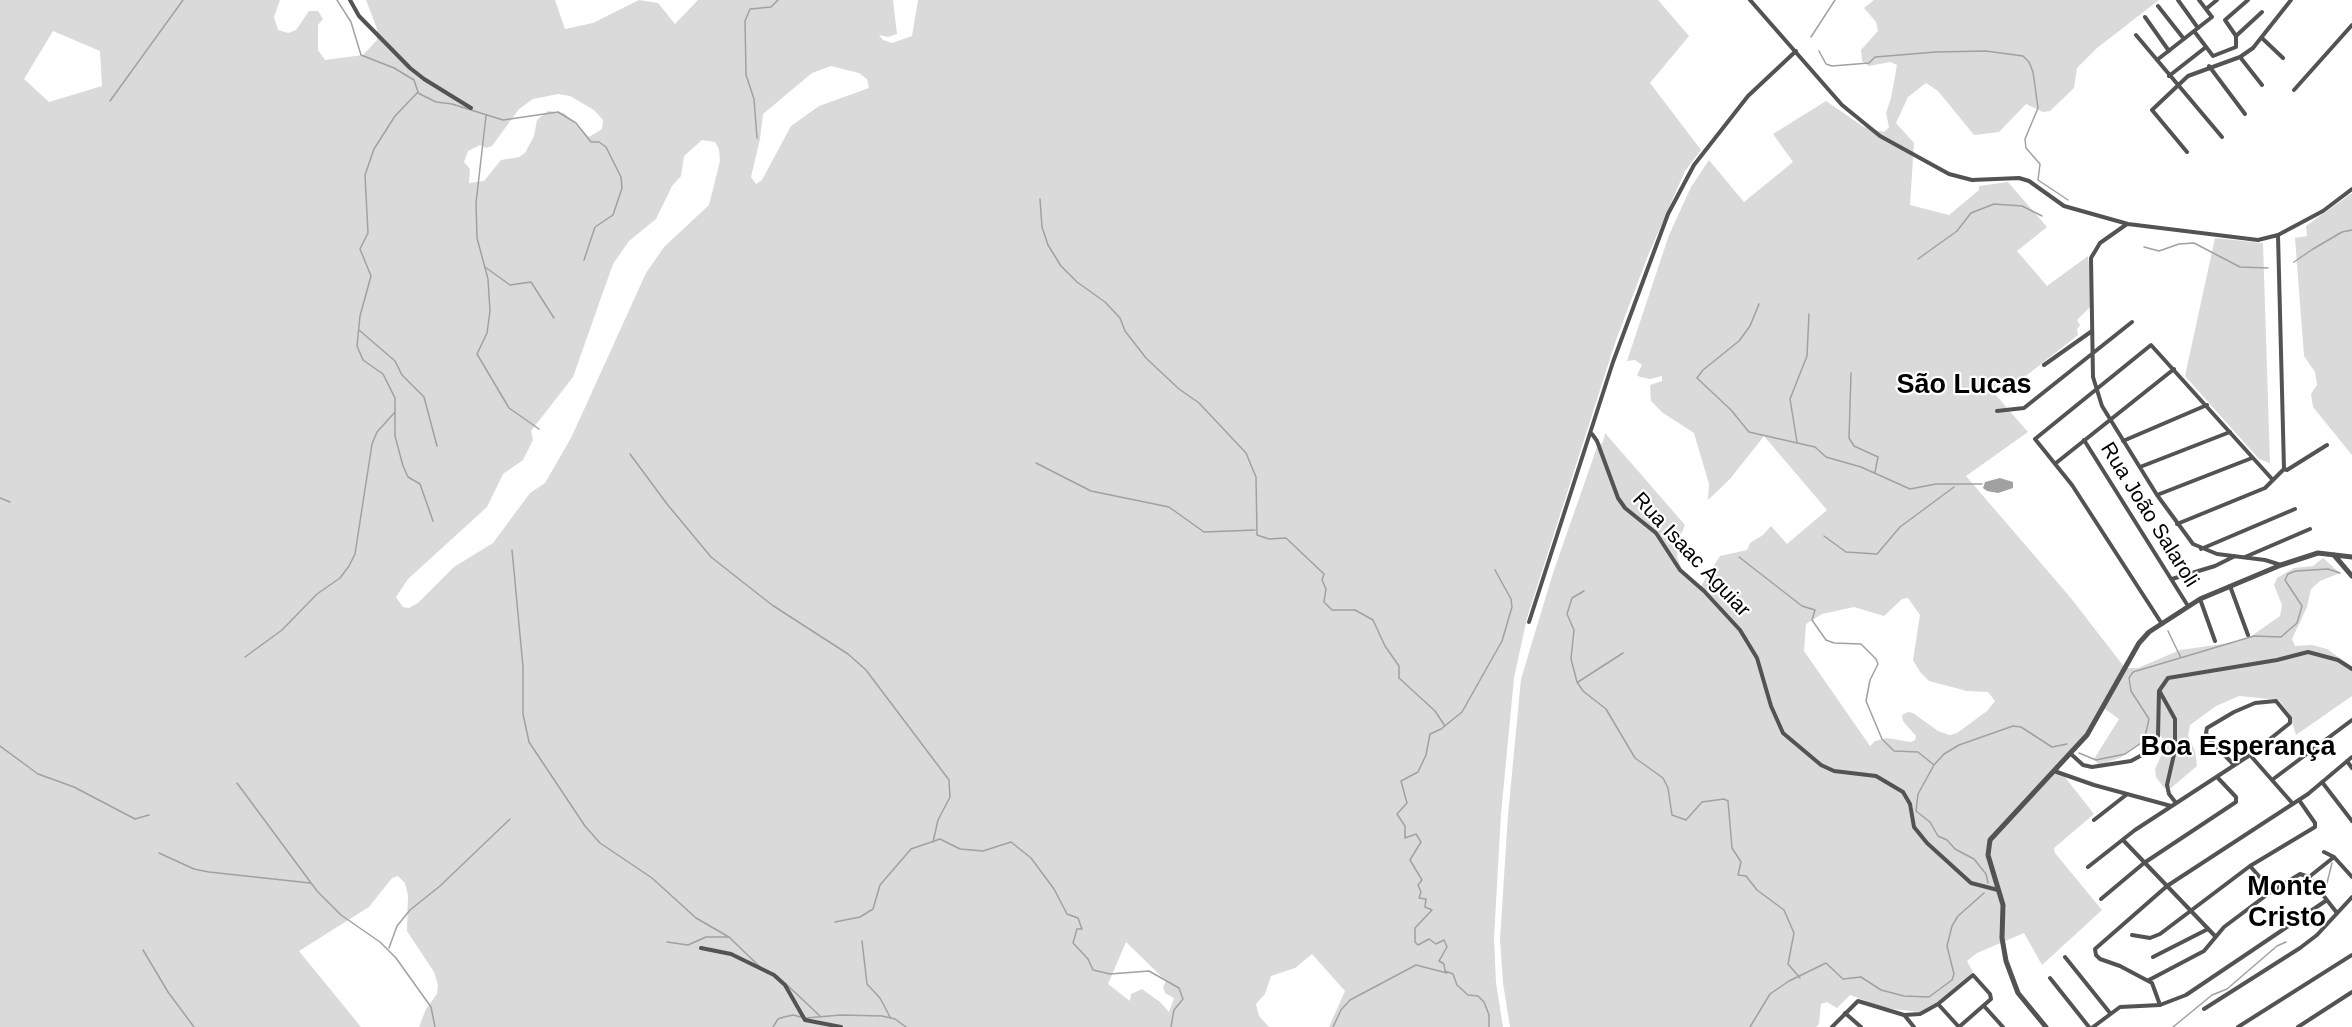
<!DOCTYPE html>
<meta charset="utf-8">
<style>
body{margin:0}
canvas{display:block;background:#fff}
</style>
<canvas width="2352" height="1027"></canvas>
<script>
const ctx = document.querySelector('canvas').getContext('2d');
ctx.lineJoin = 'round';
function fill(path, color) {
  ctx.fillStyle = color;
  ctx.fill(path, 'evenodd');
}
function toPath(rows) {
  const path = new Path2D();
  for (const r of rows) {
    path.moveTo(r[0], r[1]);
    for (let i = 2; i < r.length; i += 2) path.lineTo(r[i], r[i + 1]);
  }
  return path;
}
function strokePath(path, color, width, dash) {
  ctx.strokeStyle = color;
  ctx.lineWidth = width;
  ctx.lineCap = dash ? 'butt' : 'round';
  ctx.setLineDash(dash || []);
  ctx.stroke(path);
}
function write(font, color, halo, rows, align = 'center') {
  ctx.font = font + ' Arial,sans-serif';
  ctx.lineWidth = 4.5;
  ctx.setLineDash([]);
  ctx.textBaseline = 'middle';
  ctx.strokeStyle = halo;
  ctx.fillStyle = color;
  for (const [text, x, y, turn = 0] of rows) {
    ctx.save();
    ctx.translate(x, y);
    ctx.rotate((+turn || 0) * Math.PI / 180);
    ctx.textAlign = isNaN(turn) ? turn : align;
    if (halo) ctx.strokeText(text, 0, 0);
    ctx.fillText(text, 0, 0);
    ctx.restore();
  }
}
const green = toPath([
 [0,0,280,0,274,17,278,30,288,33,296,30,309,11,318,11,323,19,318,25,318,50,325,60,363,55,377,40,377,29,366,0,555,0,565,29,593,23,639,0,658,3,675,24,698,0,893,0,897,34,888,37,879,35,883,40,892,43,912,36,918,0,1658,0,1689,36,1650,83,1701,150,1685,171,1649,253,1616,340,1527,618,1514,678,1501,814,1494,938,1496,983,1503,1027,1329,1027,1345,991,1312,954,1295,968,1271,976,1265,994,1256,1004,1259,1016,1269,1027,419,1027,426,1009,437,994,438,985,434,972,407,931,408,895,405,883,398,876,392,878,369,907,299,951,361,1027,0,1027],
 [53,31,100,51,102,86,49,102,24,79],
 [831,66,859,73,867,79,869,88,819,106,791,126,762,180,756,184,751,177,760,139,763,114,812,73],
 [558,94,570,96,594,110,603,120,602,129,589,137,564,113,548,111,537,120,534,136,525,153,519,157,501,160,484,181,469,183,470,169,464,162,468,151,480,145,486,148,492,146,519,109,533,99],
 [702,140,715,142,719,149,720,161,709,205,664,247,646,273,572,436,545,483,530,493,493,543,454,567,418,603,409,608,403,607,396,597,408,579,487,507,503,474,523,460,533,440,531,431,573,377,613,264,629,241,656,219,672,186,681,176,684,156],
 [1126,942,1166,981,1163,987,1165,993,1174,998,1169,1012,1160,1002,1142,989,1131,994,1130,1001,1108,984],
 [1874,0,2159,0,2097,48,2077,68,2074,88,2050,111,2043,112,2026,104,1999,132,1974,135,1938,91,1926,83,1908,97,1896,123,1914,143,1910,205,1949,215,1979,190,1979,186,2008,182,2047,227,2017,251,2047,286,2088,256,2093,304,2077,320,2080,325,2077,329,2078,335,2022,379,2003,389,1995,390,1995,394,2028,432,1966,476,2070,597,2125,668,2138,668,2180,650,2237,642,2250,637,2280,616,2282,605,2274,585,2277,578,2294,568,2313,566,2323,558,2340,573,2320,581,2311,589,2307,607,2292,639,2295,646,2312,645,2327,649,2352,667,2352,696,2296,735,2290,715,2279,700,2239,696,2216,706,2190,725,2188,736,2195,751,2197,766,2171,788,2164,788,2156,777,2155,769,2166,745,2164,739,2157,733,2120,758,2099,765,2094,759,2119,719,2105,709,2057,767,2094,814,2054,848,2055,853,2102,910,2042,965,2024,933,1977,953,1967,961,1973,972,1941,1000,1919,1012,1885,1008,1850,995,1837,1008,1827,1002,1821,1004,1819,1024,1816,1027,1510,1027,1503,983,1500,939,1508,815,1521,679,1553,573,1597,447,1603,442,1605,433,1685,525,1679,539,1677,557,1682,570,1701,586,1720,556,1747,550,1750,543,1763,535,1771,526,1787,544,1827,510,1764,436,1730,479,1708,500,1709,484,1694,433,1663,413,1651,401,1650,385,1662,381,1662,376,1650,379,1640,377,1637,375,1642,365,1635,360,1627,361,1669,235,1691,187,1709,160,1744,202,1793,162,1773,134,1826,101,1864,127,1884,132,1889,127,1886,113,1891,98,1897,65,1890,62,1869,66,1862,61,1861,50,1878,31,1876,22,1864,8],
 [1908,598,1920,615,1913,660,1920,672,1929,681,1967,691,1988,692,1995,701,1987,711,1957,733,1950,735,1938,731,1913,713,1908,712,1902,715,1903,721,1916,736,1915,740,1911,742,1887,738,1875,741,1870,746,1804,651,1806,624,1822,614,1854,607,1884,616,1902,599],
 [2352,193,2352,455,2313,407,2311,394,2317,385,2315,372,2304,356,2295,238,2307,236,2306,226],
 [2215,238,2263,243,2270,463,2259,459,2185,376]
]);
const water = toPath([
 [2000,478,2013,482,2013,488,1998,493,1987,491,1983,488,1985,482]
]);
const stream = toPath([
 [337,0,351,22,361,55,394,68,414,80,418,92,395,116,374,149,365,175,368,233,360,249,371,276,360,316,357,346,363,360,383,374,395,398,395,436,403,466,408,477,420,484,433,521],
 [1811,37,1835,0],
 [1819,51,1826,64,1832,66,1869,63,1875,57,1936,52,1986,51,2023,56,2029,62,2033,72,2038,108,2025,139,2026,148,2040,164,2038,180,2068,200],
 [418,93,436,102,452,104,503,120,558,112,576,123,591,142,599,142,606,147,621,177,622,188,613,215,595,227,584,260],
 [110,101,183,0],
 [486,116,476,203,477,238,488,279,490,311,487,333,477,354,509,408,539,429],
 [757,138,754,99,746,75,745,21,750,9,771,7,778,0],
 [1040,199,1042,227,1048,245,1061,266,1077,282,1105,302,1120,318,1125,331,1146,358,1179,389,1199,403,1246,453,1256,477,1257,535,1269,539,1286,538,1324,574,1322,580,1326,589,1324,602,1332,610,1355,610,1373,620,1385,646,1399,666,1399,678,1435,711,1445,726],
 [2144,247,2159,251,2179,244,2194,243,2240,267,2268,268],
 [1918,259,1957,231,1971,213,1994,204,2022,206,2042,216],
 [2294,262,2313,249,2342,232,2352,230],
 [485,267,510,285,531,282,554,318],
 [1759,304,1750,326,1739,341,1703,370,1697,378,1731,410,1749,432,1815,447,1826,457,1861,467,1910,489,1936,484,1982,484],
 [359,330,395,361,402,375,424,397,437,446],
 [1851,373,1849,438,1854,446,1878,457,1875,472],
 [1797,442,1790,399,1807,356,1809,314],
 [630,454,667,504,711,557,772,605,848,654,866,670,949,780,950,797,938,820,933,842],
 [1036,463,1091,491,1169,507,1204,532,1255,530],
 [0,498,10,502],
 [1824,536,1846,552,1877,554,1900,527,1954,487],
 [512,550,523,667,523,714,529,742,585,826,600,843,652,878,696,918,729,937,760,967],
 [1739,557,1802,606,1815,610,1812,620,1826,640,1834,643,1861,644,1876,659,1878,664,1870,680,1866,701,1882,739,1894,751,1918,752,1934,765],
 [1584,591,1572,598,1567,614,1574,630,1571,659,1577,682,1583,691,1606,709,1635,758,1663,778,1668,788,1672,815,1686,820,1702,802,1724,799,1728,801,1732,848,1741,862,1738,875,1746,876,1757,890,1784,910,1794,933,1788,964,1800,978],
 [2168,631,2181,658],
 [245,657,282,630,317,594,340,578,349,566,355,554,372,444,377,432,395,412],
 [1578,682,1623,653],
 [0,746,38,774,74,787,135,819,149,815],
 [2079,753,2096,760,2125,754,2144,741,2149,719,2131,691,2129,678,2133,672,2254,636,2281,637,2297,623,2302,606,2285,580,2288,574,2296,571,2328,569,2340,573],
 [237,783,317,891,341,915,380,942,396,958,431,1007,435,1027],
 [159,853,194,869,209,872,310,883],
 [1988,883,1986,874,1974,859,1955,849,1947,840,1938,836,1930,822,1916,811,1918,794,1934,765,1944,754,1959,745,2013,726,2021,727,2052,747,2067,744],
 [2325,891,2332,863],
 [835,922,860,917,873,909,880,885,911,849,940,839,960,849,983,851,1011,842,1031,858,1054,889,1067,914,1078,918,1082,929,1077,929,1073,943,1088,959,1093,970,1110,974,1149,971,1179,988,1183,999,1174,1010,1171,1027],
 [862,941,867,984,880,998,890,1017],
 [667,942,688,945,706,937,729,937],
 [389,948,397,926,410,910,440,886,510,819],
 [143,950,168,992,194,1027],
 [786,984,820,1016],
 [806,1018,841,1015,882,1016,895,1019,906,1027],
 [773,1027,778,1019,784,1017,793,1015,801,1017],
 [1333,1027,1341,1010,1350,1000,1416,965,1447,973],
 [1489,1027,1489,1015,1484,1002,1478,996,1468,995,1457,985,1453,974,1445,971,1444,964,1439,961,1447,947,1444,940,1436,944,1429,939,1418,945,1415,942,1415,928,1432,910,1425,907,1426,899,1419,898,1421,892,1418,885,1422,880,1410,860,1421,842,1416,834,1405,838,1405,826,1397,814,1407,803,1401,781,1418,772,1426,755,1430,734,1441,729,1462,712,1502,641,1512,607,1511,599,1495,570],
 [1750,1027,1770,994,1789,981,1826,963,1843,979,1861,977,1881,990,1904,996,1929,997,1952,980,1954,974,1947,946,1952,926,1958,916,1984,893],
 [2173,1027,2212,995,2227,989,2277,946,2286,942]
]);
const minor = toPath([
 [350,0,359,16,410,68,424,79,471,108],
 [1750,0,1842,105,1880,136,1949,174,1972,180,2019,178,2029,181,2064,206,2128,224,2258,240,2278,235,2323,211,2352,189],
 [2178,0,2198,28],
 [2248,0,2225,20,2236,36,2262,12],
 [2158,6,2184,39],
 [2206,9,2217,0],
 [2145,17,2169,51],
 [2194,31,2213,56,2236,47,2236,36],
 [2136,35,2222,137],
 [2263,39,2283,58],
 [2240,57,2262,85],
 [2157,60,2212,17,2199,0],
 [2209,66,2245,114],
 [2169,76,2206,47],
 [2294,90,2352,25],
 [2187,152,2152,110,2188,76,2240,57,2253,48,2291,0],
 [2127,224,2100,243,2091,258,2093,377,2102,406,2157,495,2193,544,2217,554,2265,560,2281,565],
 [2044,365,2092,331],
 [1997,411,2024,408,2132,322],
 [1592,434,1597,441,1618,498,1625,508,1656,533,1680,570,1704,591,1740,630,1757,658,1771,706,1783,733,1821,765,1834,771,1876,776,1903,792,1910,804,1914,827,1927,843,1971,883,1998,890],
 [2084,440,2188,606],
 [2123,441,2207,405],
 [2056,463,2174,369],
 [2140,467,2230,432],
 [2284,469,2287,470,2327,445],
 [2157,495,2252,458],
 [2177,524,2265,488,2284,469,2278,235],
 [2201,549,2295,509],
 [2245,557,2310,529],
 [2172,579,2215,566,2235,556],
 [2230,586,2248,635],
 [2200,599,2215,641],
 [1529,622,1613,362,1668,214,1694,165,1748,96,1796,51],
 [2162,624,2072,485,2035,439,2151,345,2272,479],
 [2160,692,2175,719,2175,750,2167,785,2169,794,2176,803],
 [2071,754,2083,765,2092,767,2131,761,2142,755,2158,736,2159,691,2168,678,2277,660,2308,652,2338,660,2352,669],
 [2250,755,2293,804],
 [2347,761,2352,768],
 [2054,771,2094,785,2171,806],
 [2272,780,2352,720],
 [2322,782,2352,821],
 [2094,820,2126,795],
 [2123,840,2215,936],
 [2324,852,2334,857,2352,877],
 [2250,866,2272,891],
 [2088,867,2135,830,2250,755,2290,723,2290,718,2276,701,2255,703,2234,712,2207,728,2206,733,2209,739,2234,765],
 [2309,877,2334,857],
 [2101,899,2144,863,2236,802,2236,797,2217,777],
 [2132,935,2150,938,2160,934,2250,866,2315,827,2315,823,2299,800],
 [701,948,731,954,774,975,785,985,805,1020,841,1027],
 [2065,957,2110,1013],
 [2153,957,2208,929],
 [2050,978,2089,1027],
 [2149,980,2204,951,2224,927,2272,891,2300,874,2309,877,2337,913],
 [1938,1004,1959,1027],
 [2160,1005,2152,983,2120,966,2100,959,2096,955,2095,949,2167,886,2308,794,2352,757],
 [1984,1006,2003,1027],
 [2204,1009,2300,948,2317,935,2352,897],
 [1845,1013,1861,1027],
 [1905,1016,1914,1027],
 [1832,1027,1858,1001,1904,1015,1920,1014,1938,1004,1973,975,1990,994,1991,999,1959,1027],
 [2093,1027,2120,1007,2160,1005,2186,995,2327,900],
 [2238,1027,2352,955],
 [2298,1027,2352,992]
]);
const tertiary = toPath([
 [2334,555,2352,576],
 [2046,1027,2018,993,2006,961,2002,938,2003,905,1988,855,1990,840,2087,735,2139,643,2149,632,2200,599,2281,565,2318,553,2352,557]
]);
const streetNames = [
 ["Rua João Salaroli",2149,515,58],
 ["Rua Isaac Aguiar",1691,555,47]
];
const districtNames = [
 ["São Lucas",1964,386],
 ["Boa Esperança",2238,748],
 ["Monte",2287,888],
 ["Cristo",2287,919]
];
fill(green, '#dadada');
fill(water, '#a1a1a1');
strokePath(stream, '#a1a1a1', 1.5);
strokePath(minor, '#535353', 4);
strokePath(tertiary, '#535353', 5);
write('21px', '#000', '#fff', streetNames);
write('bold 27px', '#000', '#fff', districtNames);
</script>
